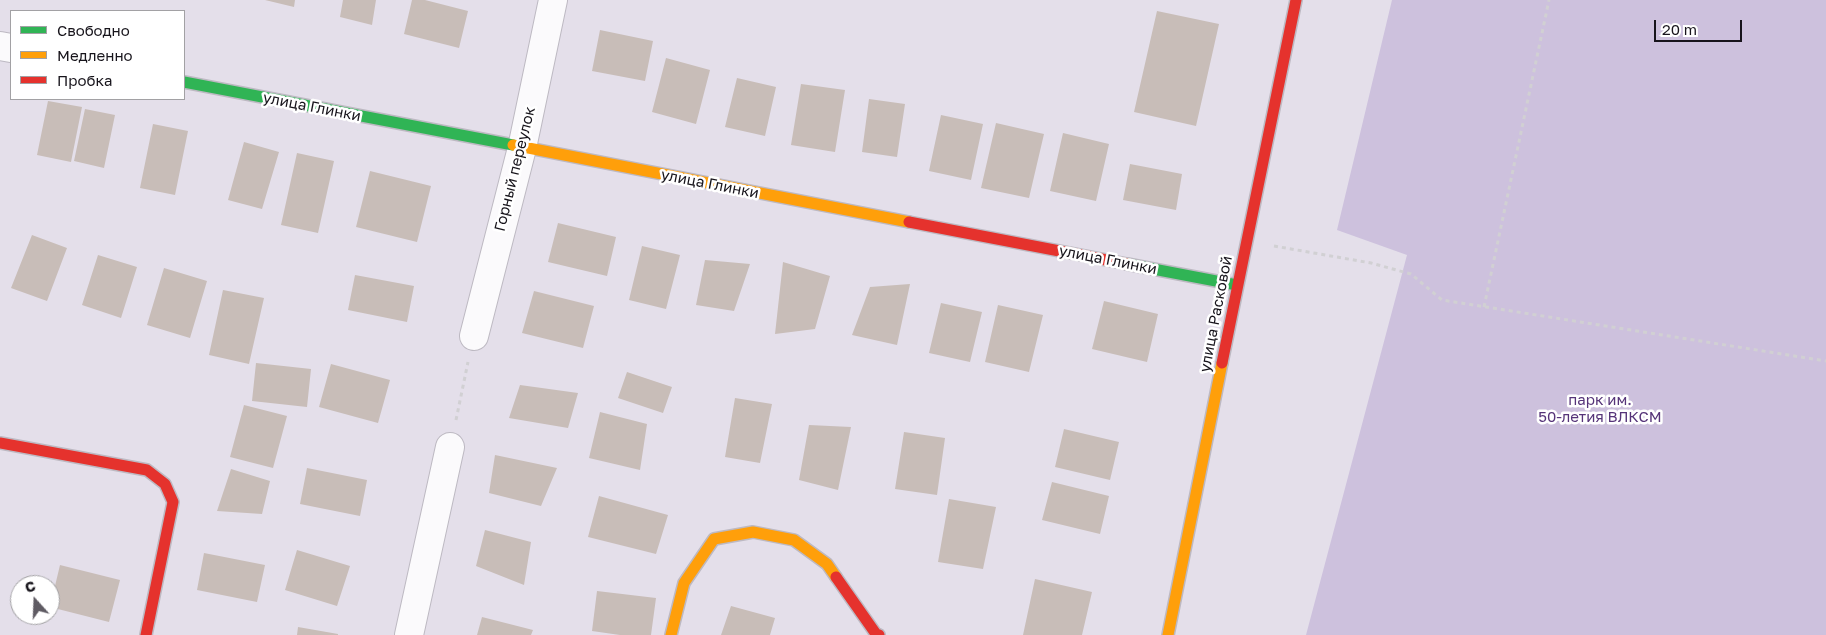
<!DOCTYPE html>
<meta charset="utf-8">
<style>
body{margin:0}
#map{position:relative;width:1826px;height:635px;overflow:hidden;background:#e4dfea;font-family:"Golos Text",sans-serif}
canvas{display:block}
.legend{position:absolute;left:10px;top:10px;width:175px;height:90px;box-sizing:border-box;background:#fff;border:1px solid #a2a1a4;margin:0;padding:6px 9px;list-style:none;font-size:15px;color:#17141b}
.legend li{display:flex;align-items:center;gap:10px;height:25px}
.legend b{width:25px;border:1px solid #a2a1a4}
.north{position:absolute;left:10px;top:575px;width:50px;height:50px;box-sizing:border-box;background:#fff;border:1px solid #a2a1a4;border-radius:50%;rotate:340deg;font-size:14px;font-weight:700;line-height:20px;text-align:center;color:#17141b}
.north::after{content:'';display:block;margin:auto;width:18px;height:22px;background:#5f5b63;clip-path:polygon(50% 0,100% 100%,50% 72%,0 100%)}
.scale{position:absolute;left:1654px;top:20px;width:88px;height:22px;box-sizing:border-box;border:2px solid #17141b;border-top:0;padding-left:6px;font-size:15px;line-height:18px;white-space:nowrap;color:#17141b;-webkit-text-stroke:4px #fff;paint-order:stroke}
</style>
<div id="map">
<canvas width="1826" height="635"></canvas>
<ul class="legend">
<li><b style="height:6px;background:#30b455"></b>Свободно</li>
<li><b style="height:6px;background:#ff9f0a"></b>Медленно</li>
<li><b style="height:6px;background:#e5322d"></b>Пробка</li>
</ul>
<div class="north">С</div>
<div class="scale">20 m</div>
</div>
<script>
const ctx = document.querySelector('canvas').getContext('2d');
ctx.lineJoin = 'round';
function fill(path, color) {
  ctx.fillStyle = color;
  ctx.fill(path, 'evenodd');
}
function toPath(rows) {
  const path = new Path2D();
  for (const r of rows) {
    path.moveTo(r[0], r[1]);
    for (let i = 2; i < r.length; i += 2) path.lineTo(r[i], r[i + 1]);
  }
  return path;
}
function strokePath(path, color, width, dash) {
  ctx.strokeStyle = color;
  ctx.lineWidth = width;
  ctx.lineCap = dash ? 'butt' : 'round';
  ctx.setLineDash(dash || []);
  ctx.stroke(path);
}
function write(font, color, halo, rows, align = 'center') {
  ctx.font = font + ' "Golos Text",sans-serif';
  ctx.lineWidth = 5;
  ctx.setLineDash([]);
  ctx.textBaseline = 'middle';
  ctx.strokeStyle = halo;
  ctx.fillStyle = color;
  for (const [text, x, y, turn = 0] of rows) {
    ctx.save();
    ctx.translate(x, y);
    ctx.rotate((+turn || 0) * Math.PI / 180);
    ctx.textAlign = isNaN(turn) ? turn : align;
    if (halo) ctx.strokeText(text, 0, 0);
    ctx.fillText(text, 0, 0);
    ctx.restore();
  }
}
const green = toPath([
 [1392,0,1826,0,1826,635,1306,635,1407,255,1337,230]
]);
const building = toPath([
 [265,0,295,0,294,7],
 [343,0,376,0,372,25,340,17],
 [412,0,425,0,468,11,459,48,404,34],
 [1157,11,1219,24,1196,126,1134,112],
 [600,30,653,41,645,81,592,71],
 [666,58,710,70,696,124,652,112],
 [737,78,776,87,765,136,725,127],
 [801,84,845,90,835,152,791,145],
 [869,99,905,104,897,157,862,152],
 [48,101,82,107,71,162,37,155],
 [85,109,115,115,104,168,74,161],
 [941,115,983,124,971,180,929,171],
 [996,123,1044,134,1029,198,981,188],
 [153,124,188,131,175,195,140,188],
 [1063,133,1109,144,1096,201,1050,191],
 [244,142,279,152,262,209,228,200],
 [297,153,334,161,318,233,281,225],
 [1130,164,1182,174,1176,210,1123,200],
 [370,171,431,186,417,242,356,227],
 [558,223,616,237,607,276,548,262],
 [32,235,67,248,47,301,11,288],
 [642,246,680,255,666,309,629,300],
 [98,255,137,267,121,318,82,305],
 [705,260,750,264,734,311,696,305],
 [783,262,830,276,815,329,775,334],
 [164,268,207,281,190,338,147,325],
 [355,275,414,286,407,322,348,310],
 [910,284,897,345,852,335,870,287],
 [223,290,264,298,249,364,209,355],
 [534,291,594,306,583,348,522,333],
 [1104,301,1158,314,1147,362,1092,349],
 [941,303,982,312,970,362,929,353],
 [998,305,1043,315,1029,372,985,362],
 [256,363,311,369,307,407,252,401],
 [331,364,390,380,378,423,319,407],
 [627,372,672,387,663,413,618,398],
 [520,385,578,393,568,428,509,418],
 [735,398,772,404,760,463,725,457],
 [244,405,287,416,273,468,230,457],
 [600,412,647,424,640,470,589,458],
 [809,425,851,427,838,490,799,480],
 [1064,429,1119,442,1110,480,1055,467],
 [904,432,945,438,937,495,895,489],
 [495,455,557,468,541,506,489,493],
 [307,468,367,480,360,516,300,504],
 [231,469,270,481,262,514,217,511],
 [1052,482,1109,496,1100,534,1042,520],
 [599,496,668,515,656,554,588,537],
 [949,499,996,507,983,569,938,562],
 [485,530,531,542,524,585,476,566],
 [297,550,350,566,337,606,285,590],
 [204,553,265,565,257,602,197,590],
 [60,565,120,580,109,622,50,607],
 [1035,579,1092,592,1082,635,1023,635],
 [597,591,656,598,651,635,620,635,592,631],
 [731,606,775,618,770,635,721,635],
 [482,617,533,630,531,635,477,635],
 [298,627,338,634,338,635,297,635]
]);
const path = toPath([
 [1274,246,1371,263,1411,274,1442,300,1826,361],
 [1484,307,1549,0],
 [456,420,468,362]
]);
const street = toPath([
 [0,46,11,48],
 [474,336,522,148,553,0],
 [409,635,450,447]
]);
const fast = toPath([
 [184,82,513,145],
 [1127,264,1237,285]
]);
const slow = toPath([
 [513,145,909,222],
 [671,635,684,583,714,539,753,532,794,540,827,564,836,577],
 [1168,635,1222,363]
]);
const jam = toPath([
 [909,222,1127,264],
 [1222,363,1296,0],
 [0,443,147,470,165,484,173,502,146,635],
 [836,577,876,634,879,635]
]);
const streetNames = [
 ["улица Глинки",312,107,11],
 ["Горный переулок",515,169,-76],
 ["улица Глинки",710,184,11],
 ["улица Глинки",1108,260,11],
 ["улица Расковой",1216,314,-79]
];
const parkNames = [
 ["парк им.",1600,400],
 ["50-летия ВЛКСМ",1600,417]
];
fill(green, '#cdc1dd');
fill(building, '#c8bdb8');
strokePath(street, '#bdb9c2', 30);
strokePath(fast, '#bdb9c2', 14);
strokePath(slow, '#bdb9c2', 14);
strokePath(jam, '#bdb9c2', 14);
strokePath(path, '#d1d0d3', 3, [4, 4]);
strokePath(street, '#fbfafc', 28);
strokePath(fast, '#30b455', 11);
strokePath(slow, '#ff9f0a', 11);
strokePath(jam, '#e5322d', 11);
write('15px', '#17141b', '#fff', streetNames);
write('15px', '#563479', '#fff', parkNames);
</script>
